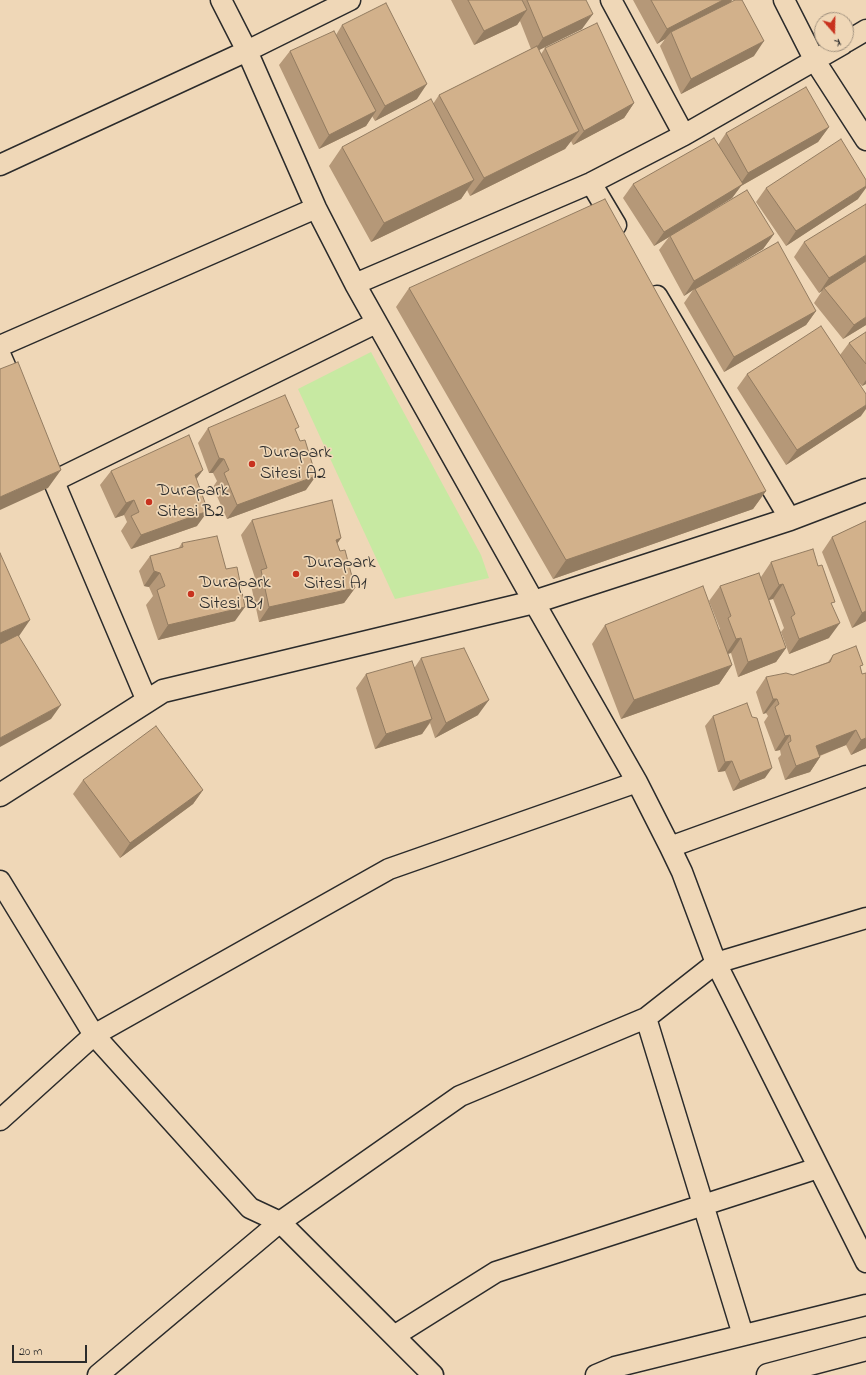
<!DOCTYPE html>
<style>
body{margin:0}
#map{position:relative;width:866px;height:1375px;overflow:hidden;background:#efd7b7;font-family:"Indie Flower",sans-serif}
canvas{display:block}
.north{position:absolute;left:814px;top:12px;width:40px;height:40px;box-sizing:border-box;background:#efd7b7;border:1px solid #a1927f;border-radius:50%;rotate:160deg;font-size:11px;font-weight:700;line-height:16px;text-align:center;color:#2b2b2b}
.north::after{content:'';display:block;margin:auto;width:14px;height:18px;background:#c8321e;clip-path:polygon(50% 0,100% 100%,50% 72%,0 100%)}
.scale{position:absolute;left:12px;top:1345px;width:75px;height:18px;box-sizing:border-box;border:2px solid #2b2b2b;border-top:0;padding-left:5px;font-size:12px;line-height:14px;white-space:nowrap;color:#2b2b2b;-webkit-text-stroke:3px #efd7b7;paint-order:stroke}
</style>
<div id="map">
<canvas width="866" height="1375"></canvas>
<div class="north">K</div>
<div class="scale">20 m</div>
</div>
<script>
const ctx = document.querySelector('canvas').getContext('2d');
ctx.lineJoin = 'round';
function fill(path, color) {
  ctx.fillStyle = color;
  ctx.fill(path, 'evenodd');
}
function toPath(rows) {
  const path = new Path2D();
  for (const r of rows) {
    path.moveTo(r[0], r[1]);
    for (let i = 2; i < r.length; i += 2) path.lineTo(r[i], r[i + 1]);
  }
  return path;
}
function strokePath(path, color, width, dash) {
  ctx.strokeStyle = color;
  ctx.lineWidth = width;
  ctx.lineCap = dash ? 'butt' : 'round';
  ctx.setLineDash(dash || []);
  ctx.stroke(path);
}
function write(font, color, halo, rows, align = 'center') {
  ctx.font = font + ' "Indie Flower",sans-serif';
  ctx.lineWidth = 3.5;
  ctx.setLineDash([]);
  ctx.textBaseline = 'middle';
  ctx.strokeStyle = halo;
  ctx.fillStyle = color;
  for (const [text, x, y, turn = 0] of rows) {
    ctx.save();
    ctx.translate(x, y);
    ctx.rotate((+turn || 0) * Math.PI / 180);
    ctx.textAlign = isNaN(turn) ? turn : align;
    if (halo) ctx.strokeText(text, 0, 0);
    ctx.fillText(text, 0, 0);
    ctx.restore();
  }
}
const green = toPath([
 [371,352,481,555,489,578,395,599,298,389]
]);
const minor = toPath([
 [221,0,247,51,316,208,355,284,534,602,637,782,670,847,682,872,716,963,866,1262],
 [611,0,684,135],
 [784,0,815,61,866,140],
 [846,42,866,30],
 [0,165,247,51,350,0],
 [591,183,616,225],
 [355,284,591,183,684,135,843,44],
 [657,296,790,519],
 [0,346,316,208],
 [0,354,16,391],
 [43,456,147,701],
 [54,481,376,323],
 [670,847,866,776],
 [0,881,94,1035,250,1208,280,1222,433,1375],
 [646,1018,743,1335],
 [0,1120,94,1035,389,869,637,782],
 [394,1336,496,1272,818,1168],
 [98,1375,280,1222,460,1096,646,1018,716,963,866,918],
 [596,1375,615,1367,866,1305]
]);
const tertiary = toPath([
 [0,795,163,691,534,602,790,519,866,490],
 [768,1375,866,1349]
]);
const wall = toPath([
 [451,0,586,0,582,29,539,50,541,54,545,48,634,103,624,118,573,145,571,141,565,149,470,196,467,190,461,199,371,242,329,166,342,147,433,104,439,95,531,49,520,21,517,25,474,45],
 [633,0,732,0,731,2,754,56,681,94,660,46,665,39,657,44],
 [342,25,417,99,375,121,372,116,366,126,319,149,279,65,290,51,336,35],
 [829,127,818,142,741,186,732,198,704,216,774,234,763,249,721,274,816,311,806,325,724,372,684,303,693,290,684,296,659,250,669,237,654,246,623,198,633,184,718,145,726,133],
 [766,188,858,199,786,246,756,202],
 [804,242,866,325,843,339,814,303,822,291,819,293,794,257],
 [409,288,766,491,753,509,553,579,396,307],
 [866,332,866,384,862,386,856,379,861,416,786,465,737,388,747,374,840,355,849,343],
 [208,428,296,431,306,490,227,519,213,487,217,481,213,473,209,473,198,443],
 [203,470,196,479,197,526,131,549,121,531,127,522,124,515,115,518,100,485,111,471],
 [252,520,341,538,337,544,340,551,355,588,344,603,259,622,251,585,255,578,241,535],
 [866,521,866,621,852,628,822,552,832,537],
 [182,543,235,621,158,640,146,605,153,596,149,587,144,586,139,571,150,556,178,549],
 [771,562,832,606,829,638,789,654,781,632,784,628,773,599,769,600,786,648,776,662,738,677,731,653,728,654,732,665,719,684,621,719,592,644,605,625,719,630,720,629,709,601,720,586,761,577],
 [833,655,861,669,866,748,851,755,846,745,820,756,820,757,810,772,785,780,778,758,781,755,780,750,775,751,764,722,768,716,766,713,763,714,756,692,766,677,793,675,828,662],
 [421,658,478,715,435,738,430,723,422,734,375,749,356,688,366,674,415,667],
 [713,716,765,778,733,791,725,771,718,772,705,726],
 [83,780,203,790,193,804,120,858,73,794]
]);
const shadedWall = toPath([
 [723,0,732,0,727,7,671,32,665,39,657,44,667,29],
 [527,10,517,25,474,45,484,31],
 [593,14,582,29,533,53,543,38],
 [764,41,754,56,681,94,691,79],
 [427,84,417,99,375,121,385,106],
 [634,103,624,118,573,145,584,131],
 [376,111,366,126,319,149,329,135],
 [829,127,818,142,741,186,732,198,670,236,669,237,654,246,664,232,739,186,748,173],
 [579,131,565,149,470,196,484,178],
 [474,180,461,199,371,242,384,223],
 [866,186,866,188,858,199,786,246,796,231],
 [774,234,763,249,695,290,695,289,693,290,684,296,694,281],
 [866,255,866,263,824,288,822,291,819,293,829,278],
 [816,311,806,325,724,372,734,357],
 [866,317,866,325,843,339,854,325],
 [866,380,866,384,862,386],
 [866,405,866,409,861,416,786,465,797,450],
 [219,458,224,459,213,473,209,473],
 [61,470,48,488,0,510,0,497],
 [203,470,192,485,195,475],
 [316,476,306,490,227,519,237,505],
 [766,491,753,509,553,579,566,560],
 [134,500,124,515,115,518,126,503],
 [208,511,197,526,131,549,141,535],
 [341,538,331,552,336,540],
 [154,571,160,573,149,587,144,586],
 [783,584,773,599,768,600,779,585],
 [355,588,344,603,259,622,269,607],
 [245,607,235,621,158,640,168,625],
 [866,611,866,621,852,628,862,613],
 [30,620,17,639,0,646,0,633],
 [840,623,829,638,789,654,799,639],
 [741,638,731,653,726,654,736,639],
 [786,648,776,662,738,677,748,662],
 [732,665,719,684,621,719,634,700],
 [773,699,777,699,766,713,763,714],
 [489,700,478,715,435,738,446,723],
 [61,705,51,719,0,747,0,738],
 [432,719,422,734,375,749,386,734],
 [856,730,846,745,806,761,816,746],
 [790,735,780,750,775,751,785,736],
 [866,738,866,748,851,755,861,740],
 [820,757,810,772,785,780,796,766],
 [732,761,725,771,718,772,725,762],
 [772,768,765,778,733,791,740,781],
 [203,790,193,804,120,858,130,843]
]);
const building = toPath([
 [468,0,522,0,527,10,484,31,468,0],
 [527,0,586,0,593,14,543,38,527,0],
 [651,0,723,0,667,29,651,0],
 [735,0,742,0,764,41,691,79,671,32,735,0],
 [386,3,427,84,385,106,342,25,386,3],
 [597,23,634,103,584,131,545,48,597,23],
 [334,31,376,111,329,135,290,51,334,31],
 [537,46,579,131,484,178,439,95,537,46],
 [806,87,829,127,748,173,726,133,806,87],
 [431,99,474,180,384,223,342,147,431,99],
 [714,138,743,184,664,232,633,184,714,138],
 [841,139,866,180,866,186,796,231,766,188,841,139],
 [747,190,774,234,694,281,670,236,747,190],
 [605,199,766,491,566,560,409,288,605,199],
 [866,204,866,255,829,278,804,242,866,204],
 [778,242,816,311,734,357,695,289,778,242],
 [866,261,866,317,854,325,824,288,866,261],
 [821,326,866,394,866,405,797,450,747,374,821,326],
 [866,332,866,364,849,343,866,332],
 [18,362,61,470,0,497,0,369,18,362],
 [285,395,299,427,295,429,300,441,305,440,316,476,237,505,224,473,229,470,224,459,219,458,208,428,285,395],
 [189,435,203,470,195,475,208,511,141,535,131,516,139,512,134,500,126,503,111,471,189,435],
 [332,500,341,538,336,540,340,551,345,550,355,588,269,607,261,570,267,568,252,520,332,500],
 [866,521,866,611,862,613,832,537,866,521],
 [217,536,226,569,237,567,245,607,168,625,157,590,165,586,160,573,154,571,150,556,183,547,182,543,217,536],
 [813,549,818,566,822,565,835,602,831,603,840,623,799,639,791,617,795,614,783,584,779,585,771,562,813,549],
 [0,553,30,620,0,633,0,553],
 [759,573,786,648,748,662,741,638,736,639,728,618,731,616,720,586,759,573],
 [703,586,732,665,634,700,605,625,703,586],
 [18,635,61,705,0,738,0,644,18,635],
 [856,646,863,665,860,666,862,674,866,673,866,738,861,740,856,730,816,746,820,757,796,766,788,743,791,741,790,735,785,736,775,707,779,704,777,699,773,699,766,677,786,673,793,675,830,662,833,655,856,646],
 [464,648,489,700,446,723,421,658,464,648],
 [412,661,432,719,386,734,366,674,412,661],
 [747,703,752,717,757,718,772,768,740,781,732,761,725,762,713,716,747,703],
 [156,726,203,790,130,843,83,780,156,726]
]);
const markers = [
 [252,464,4,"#c8321e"],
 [149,502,4,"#c8321e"],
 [296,574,4,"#c8321e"],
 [191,594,4,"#c8321e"]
];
const poiNames = [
 ["Durapark",260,454],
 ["Sitesi A2",260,475],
 ["Durapark",157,492],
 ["Sitesi B2",157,513],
 ["Durapark",304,564],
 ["Sitesi A1",304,585],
 ["Durapark",199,584],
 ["Sitesi B1",199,605]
];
fill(green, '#c7e9a2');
strokePath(minor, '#2b2b2b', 23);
strokePath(tertiary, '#2b2b2b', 25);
strokePath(minor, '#efd7b7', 20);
strokePath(tertiary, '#efd7b7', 22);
fill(wall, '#b59878');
fill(shadedWall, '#937c61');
fill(building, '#d2b18b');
strokePath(building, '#937c61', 1);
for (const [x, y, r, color] of markers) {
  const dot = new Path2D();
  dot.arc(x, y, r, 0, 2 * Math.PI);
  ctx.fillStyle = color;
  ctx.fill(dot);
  strokePath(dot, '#efd7b7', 1.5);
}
write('18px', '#2b2b2b', '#efd7b7', poiNames, 'left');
</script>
